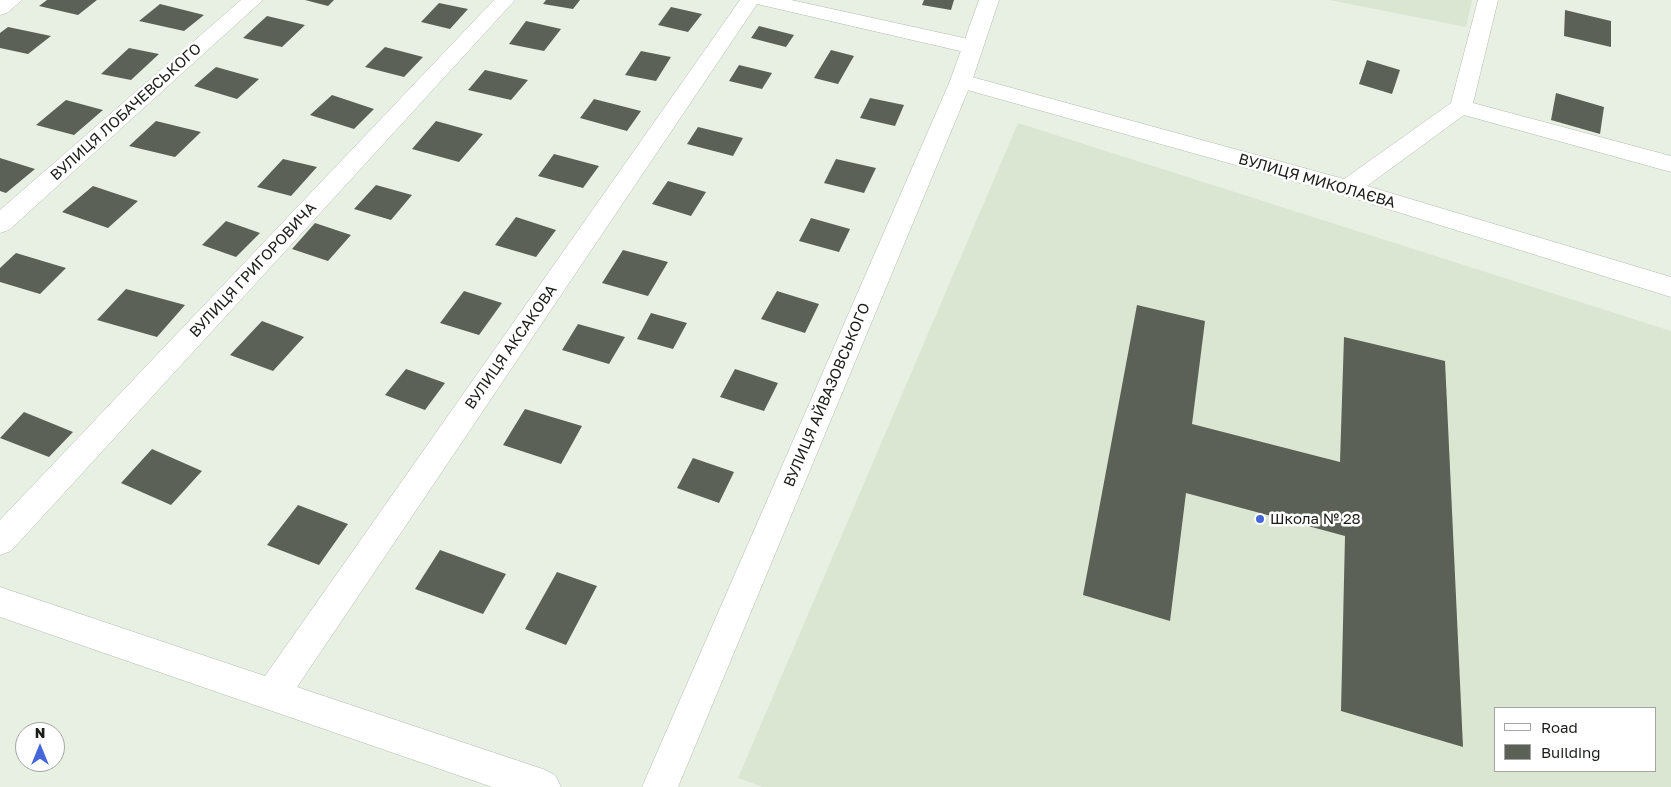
<!DOCTYPE html>
<meta charset="utf-8">
<style>
body{margin:0}
#map{position:relative;width:1671px;height:787px;overflow:hidden;background:#e8f0e3;font-family:"Golos Text",sans-serif}
canvas{display:block}
.legend{position:absolute;left:1494px;top:707px;width:162px;height:65px;box-sizing:border-box;background:#fff;border:1px solid #a3a5a3;margin:0;padding:6px 9px;list-style:none;font-size:15px;color:#1a1d18}
.legend li{display:flex;align-items:center;gap:10px;height:25px}
.legend b{width:25px;border:1px solid #a3a5a3}
.north{position:absolute;left:15px;top:722px;width:50px;height:50px;box-sizing:border-box;background:#fff;border:1px solid #a3a5a3;border-radius:50%;rotate:0deg;font-size:14px;font-weight:700;line-height:20px;text-align:center;color:#1a1d18}
.north::after{content:'';display:block;margin:auto;width:18px;height:22px;background:#4366d9;clip-path:polygon(50% 0,100% 100%,50% 72%,0 100%)}
</style>
<div id="map">
<canvas width="1671" height="787"></canvas>
<ul class="legend">
<li><b style="height:6px;background:#fff"></b>Road</li>
<li><b style="height:14px;background:#5b6156"></b>Building</li>
</ul>
<div class="north">N</div>
</div>
<script>
const ctx = document.querySelector('canvas').getContext('2d');
ctx.lineJoin = 'round';
function fill(path, color) {
  ctx.fillStyle = color;
  ctx.fill(path, 'evenodd');
}
function toPath(rows) {
  const path = new Path2D();
  for (const r of rows) {
    path.moveTo(r[0], r[1]);
    for (let i = 2; i < r.length; i += 2) path.lineTo(r[i], r[i + 1]);
  }
  return path;
}
function strokePath(path, color, width, dash) {
  ctx.strokeStyle = color;
  ctx.lineWidth = width;
  ctx.lineCap = dash ? 'butt' : 'round';
  ctx.setLineDash(dash || []);
  ctx.stroke(path);
}
function write(font, color, halo, rows, align = 'center') {
  ctx.font = font + ' "Golos Text",sans-serif';
  ctx.lineWidth = 5;
  ctx.setLineDash([]);
  ctx.textBaseline = 'middle';
  ctx.strokeStyle = halo;
  ctx.fillStyle = color;
  for (const [text, x, y, turn = 0] of rows) {
    ctx.save();
    ctx.translate(x, y);
    ctx.rotate((+turn || 0) * Math.PI / 180);
    ctx.textAlign = isNaN(turn) ? turn : align;
    if (halo) ctx.strokeText(text, 0, 0);
    ctx.fillText(text, 0, 0);
    ctx.restore();
  }
}
const built = toPath([
 [1329,0,1472,0,1466,27],
 [1018,123,1671,331,1671,787,763,787,738,778],
 [1495,708,1655,708,1655,771,1495,771]
]);
const building = toPath([
 [47,0,97,0,78,15,39,6],
 [305,0,334,0,328,6],
 [546,0,580,0,573,9,543,4],
 [924,0,954,0,951,10,922,5],
 [439,3,468,9,450,29,421,22],
 [160,4,204,15,184,31,139,21],
 [671,7,702,14,688,32,658,25],
 [1565,10,1611,21,1611,47,1564,36],
 [267,16,305,25,282,47,243,38],
 [526,21,561,29,544,51,509,44],
 [759,26,794,35,786,47,751,38],
 [8,27,51,36,28,54,0,48,0,33],
 [385,47,423,57,404,77,365,67],
 [129,48,159,54,131,80,101,74],
 [831,50,854,56,838,84,814,78],
 [641,51,671,57,656,81,625,75],
 [1367,60,1400,70,1392,94,1359,84],
 [739,65,772,73,762,89,729,81],
 [216,67,259,79,237,99,194,86],
 [485,70,528,80,511,100,468,90],
 [1556,93,1604,107,1600,134,1551,120],
 [332,95,374,109,354,129,310,115],
 [870,98,904,105,895,126,860,118],
 [594,99,641,111,627,131,580,118],
 [66,100,103,110,74,135,36,125],
 [156,121,201,132,175,157,129,146],
 [436,121,483,134,459,162,412,149],
 [698,127,743,138,733,156,687,144],
 [554,154,599,166,583,188,538,176],
 [0,158,35,169,6,193,0,191],
 [283,159,317,167,291,196,257,187],
 [836,159,876,168,864,193,824,183],
 [668,181,706,192,691,216,652,204],
 [376,185,412,195,391,220,354,209],
 [93,186,138,201,108,228,62,212],
 [516,217,556,230,536,257,495,245],
 [811,218,850,229,839,252,799,241],
 [226,221,260,233,236,257,202,245],
 [315,223,351,235,328,261,292,249],
 [623,250,668,262,648,296,602,283],
 [16,253,66,268,40,294,0,282,0,268],
 [126,289,185,305,157,337,97,320],
 [464,291,502,303,479,335,440,323],
 [777,291,819,304,805,333,761,319],
 [1137,305,1205,321,1192,424,1340,462,1344,337,1445,361,1463,747,1341,711,1345,536,1186,493,1170,621,1083,595],
 [651,313,687,323,673,349,637,339],
 [262,321,304,337,273,371,230,355],
 [578,324,625,337,609,364,562,350],
 [406,369,445,383,425,410,385,395],
 [735,369,778,383,764,411,720,397],
 [525,409,582,426,561,464,503,445],
 [24,412,73,432,49,457,0,438],
 [152,449,202,471,171,505,121,483],
 [693,458,734,472,719,503,677,488],
 [298,505,348,524,319,565,267,545],
 [440,550,506,574,483,614,415,589],
 [557,572,597,586,566,645,525,629]
]);
const minor = toPath([
 [0,0,22,0,7,13,0,15,0,0],
 [241,0,263,0,9,230,0,233,0,210,241,0],
 [494,0,515,0,11,551,0,555,0,520,494,0],
 [740,0,791,0,973,40,980,42,983,47,980,52,973,54,757,4,297,687,543,769,555,775,561,787,492,787,0,617,0,587,265,676,740,0],
 [1478,0,1498,0,1473,103,1671,156,1671,172,1464,115,1367,186,1671,277,1671,297,1343,195,953,86,950,81,953,76,961,74,1344,179,1451,103,1478,0]
]);
const tertiary = toPath([
 [979,0,999,0,972,81,678,787,642,787,950,81,979,0]
]);
const markers = [
 [1260,519,5,"#4366d9"]
];
const streetNames = [
 ["ВУЛИЦЯ ЛОБАЧЕВСЬКОГО",126,112,-42],
 ["ВУЛИЦЯ МИКОЛАЄВА",1317,181,16],
 ["ВУЛИЦЯ ГРИГОРОВИЧА",253,270,-47],
 ["ВУЛИЦЯ АКСАКОВА",511,347,-55],
 ["ВУЛИЦЯ АЙВАЗОВСЬКОГО",827,395,-67]
];
const poiNames = [
 ["Школа № 28",1270,519]
];
fill(built, '#dbe6d2');
fill(building, '#5b6156');
strokePath(minor, '#b3bbae', 1);
strokePath(tertiary, '#b3bbae', 1);
fill(minor, '#fff');
fill(tertiary, '#fff');
for (const [x, y, r, color] of markers) {
  const dot = new Path2D();
  dot.arc(x, y, r, 0, 2 * Math.PI);
  ctx.fillStyle = color;
  ctx.fill(dot);
  strokePath(dot, '#fff', 2);
}
write('15px', '#1a1d18', '#fff', streetNames);
write('15px', '#1a1d18', '#fff', poiNames, 'left');
</script>
